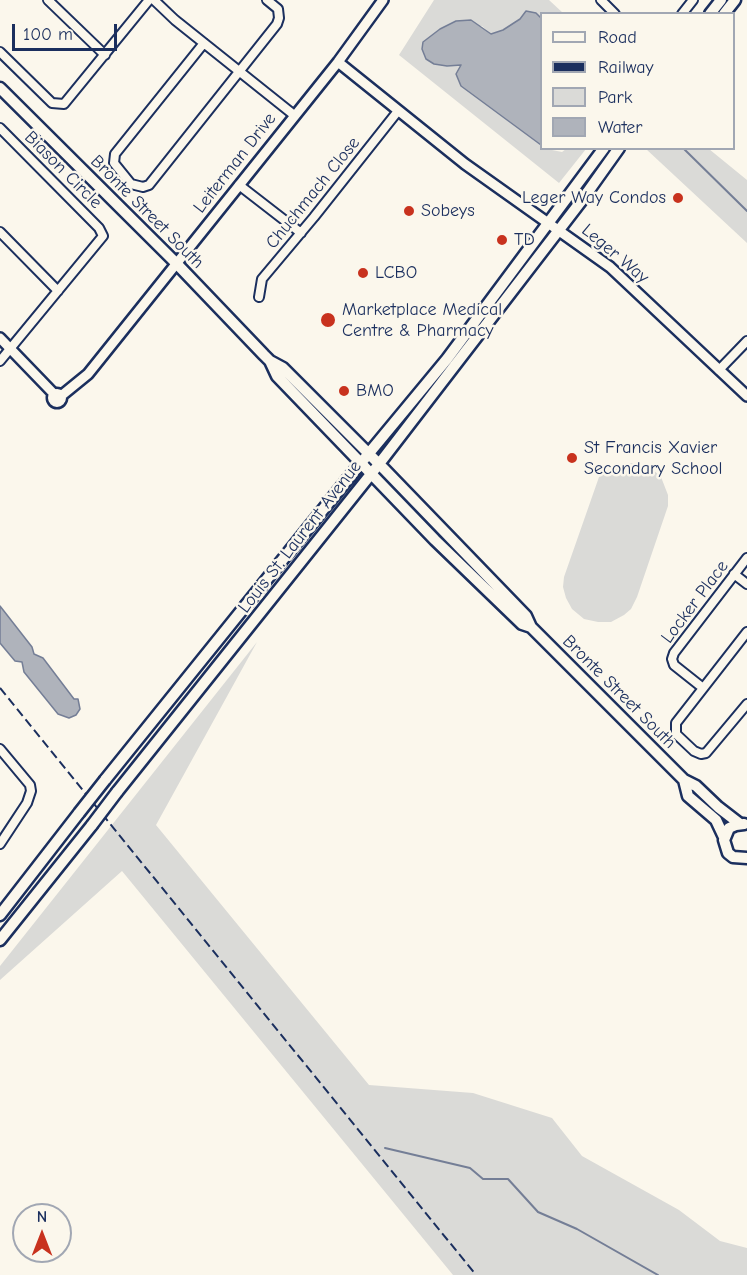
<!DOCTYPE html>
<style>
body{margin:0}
#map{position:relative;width:747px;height:1275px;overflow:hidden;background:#fbf7ec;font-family:"Comic Neue",sans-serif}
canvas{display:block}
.legend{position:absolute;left:540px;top:12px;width:195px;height:138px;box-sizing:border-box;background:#fbf7ec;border:2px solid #a1a7b3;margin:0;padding:8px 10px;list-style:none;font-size:18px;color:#1b2f5e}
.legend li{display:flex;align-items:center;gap:12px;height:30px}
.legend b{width:30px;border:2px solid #a1a7b3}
.north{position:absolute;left:12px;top:1203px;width:60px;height:60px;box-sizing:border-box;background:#fbf7ec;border:2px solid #a1a7b3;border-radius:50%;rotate:0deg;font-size:16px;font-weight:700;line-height:24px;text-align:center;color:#1b2f5e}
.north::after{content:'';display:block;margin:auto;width:21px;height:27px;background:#c8321e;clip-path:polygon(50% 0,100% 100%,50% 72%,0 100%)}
.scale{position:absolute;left:12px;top:24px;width:105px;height:27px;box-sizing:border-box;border:3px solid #1b2f5e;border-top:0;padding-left:8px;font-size:18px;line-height:21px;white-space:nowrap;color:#1b2f5e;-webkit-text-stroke:4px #fbf7ec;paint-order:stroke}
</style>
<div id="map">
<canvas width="747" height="1275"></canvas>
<ul class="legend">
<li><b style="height:8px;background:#fbf7ec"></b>Road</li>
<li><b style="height:8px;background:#1b2f5e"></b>Railway</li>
<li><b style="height:16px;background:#dadad7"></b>Park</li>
<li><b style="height:16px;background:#afb3bb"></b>Water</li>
</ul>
<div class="north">N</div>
<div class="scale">100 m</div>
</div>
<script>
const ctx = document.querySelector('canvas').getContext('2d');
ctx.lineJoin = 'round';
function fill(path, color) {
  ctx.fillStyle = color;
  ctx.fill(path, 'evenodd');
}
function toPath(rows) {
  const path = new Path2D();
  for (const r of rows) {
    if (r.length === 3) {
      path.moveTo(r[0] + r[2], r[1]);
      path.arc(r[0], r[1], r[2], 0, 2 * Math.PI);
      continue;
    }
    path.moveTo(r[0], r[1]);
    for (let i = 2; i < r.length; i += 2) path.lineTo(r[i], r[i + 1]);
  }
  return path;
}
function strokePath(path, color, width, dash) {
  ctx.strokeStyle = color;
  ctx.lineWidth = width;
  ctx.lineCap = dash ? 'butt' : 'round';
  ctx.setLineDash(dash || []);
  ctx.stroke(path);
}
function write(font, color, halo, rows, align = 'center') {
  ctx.font = font + ' "Comic Neue",sans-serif';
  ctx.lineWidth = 5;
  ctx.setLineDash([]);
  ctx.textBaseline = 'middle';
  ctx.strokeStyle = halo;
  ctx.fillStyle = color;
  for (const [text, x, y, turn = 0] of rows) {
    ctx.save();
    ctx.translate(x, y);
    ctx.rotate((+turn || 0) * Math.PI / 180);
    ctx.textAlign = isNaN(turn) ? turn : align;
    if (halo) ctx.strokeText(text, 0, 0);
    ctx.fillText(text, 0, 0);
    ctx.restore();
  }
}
const green = toPath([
 [434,0,549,0,563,13,542,14,541,18,536,13,526,11,520,19,503,30,491,34,482,26,440,29,424,42,447,66,462,65,461,86,541,145,542,148,562,152,566,149,586,149,559,183,399,55],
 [646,149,709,149,747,180,747,243],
 [634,463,650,467,661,477,668,495,668,506,637,597,631,609,624,615,611,622,598,622,584,619,572,609,566,598,563,587,564,577,599,477,615,465],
 [257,642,156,825,369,1085,473,1093,552,1118,582,1156,679,1210,720,1241,747,1248,747,1275,453,1275,122,871,0,980,0,966]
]);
const water = toPath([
 [526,11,536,13,541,18,541,145,461,86,456,74,461,65,447,66,434,64,426,59,422,49,423,42,440,29,456,21,471,20,491,34,503,30,520,19,526,11],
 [0,606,32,647,34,654,43,658,74,699,78,699,80,709,76,715,69,718,58,714,24,672,22,662,15,661,0,643,0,606]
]);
const stream = toPath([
 [683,148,747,211],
 [385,1148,470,1168,483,1179,508,1179,538,1212,577,1229,658,1275]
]);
const minor = toPath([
 [48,0,105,55],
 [154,0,175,20,294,115],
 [601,0,615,14],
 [682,14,693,0],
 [204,43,115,154,114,163,131,184,143,187,149,185,277,24,279,18,278,9,267,0],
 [0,52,52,103,64,104,149,0],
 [0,128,99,228,103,236,0,361],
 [239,185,301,233],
 [0,232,58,291],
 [259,297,262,279,314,217,398,111],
 [719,370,747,341],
 [734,574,747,584],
 [747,632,676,723,676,734,694,751,701,754,706,753,747,704],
 [703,688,674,665,672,659,674,653,747,558],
 [0,749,30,785,31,791,27,803,0,844]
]);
const tertiary = toPath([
 [338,62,465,164,610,267,747,396],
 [0,338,54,394],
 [57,398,4.5],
 [61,396,88,374,338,62,383,0]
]);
const secondary = toPath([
 [710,14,721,0],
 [724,14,735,0],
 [0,88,176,263,264,355,270,361,283,368,385,470,526,616,531,627,684,780,696,786,718,807,740,824],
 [270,361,277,376,435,540,522,624,531,627],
 [105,780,346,481,447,359,604,148],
 [684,780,688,796,716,820,724,837],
 [117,792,379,464,582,200,619,148],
 [744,824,736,825,729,828,724,840,728,853,733,857,747,858],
 [0,915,79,813],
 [0,940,92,825]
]);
const rail = toPath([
 [0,688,476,1275]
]);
const secondaryBridge = toPath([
 [79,813,105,780],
 [92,825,117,792]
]);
const markers = [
 [678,198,6,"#c8321e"],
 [409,211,6,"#c8321e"],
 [502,240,6,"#c8321e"],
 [363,273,6,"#c8321e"],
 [328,320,8,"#c8321e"],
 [344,391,6,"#c8321e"],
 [572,458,6,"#c8321e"]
];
const streetNames = [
 ["Leiterman Drive",235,163,-52],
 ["Biason Circle",63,170,45],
 ["Chuchmach Close",313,193,-51],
 ["Bronte Street South",147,212,45],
 ["Leger Way",615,254,40],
 ["Louis St. Laurent Avenue",300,537,-52],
 ["Locker Place",695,602,-53],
 ["Bronte Street South",619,692,45]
];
const poiNames = [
 ["Leger Way Condos",666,198,"right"],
 ["Sobeys",421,211],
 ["TD",514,240],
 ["LCBO",375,273],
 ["Marketplace Medical",342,310],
 ["Centre & Pharmacy",342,331],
 ["BMO",356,391],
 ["St Francis Xavier",584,448],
 ["Secondary School",584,469]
];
fill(green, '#dadad7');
fill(water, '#afb3bb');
strokePath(water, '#747e96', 1.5);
strokePath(stream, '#747e96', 2);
strokePath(minor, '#1b2f5e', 12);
strokePath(tertiary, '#1b2f5e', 14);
strokePath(secondary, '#1b2f5e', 15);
strokePath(minor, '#fbf7ec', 8);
strokePath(tertiary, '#fbf7ec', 9);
strokePath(secondary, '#fbf7ec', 10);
strokePath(rail, '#1b2f5e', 2, [9, 4.5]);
strokePath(secondaryBridge, '#1b2f5e', 15, []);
strokePath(secondaryBridge, '#fbf7ec', 10);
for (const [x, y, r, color] of markers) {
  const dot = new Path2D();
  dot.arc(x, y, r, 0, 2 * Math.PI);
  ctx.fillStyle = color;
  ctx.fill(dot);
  strokePath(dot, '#fbf7ec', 2);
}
write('18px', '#1b2f5e', '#fbf7ec', streetNames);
write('18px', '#1b2f5e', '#fbf7ec', poiNames, 'left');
</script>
